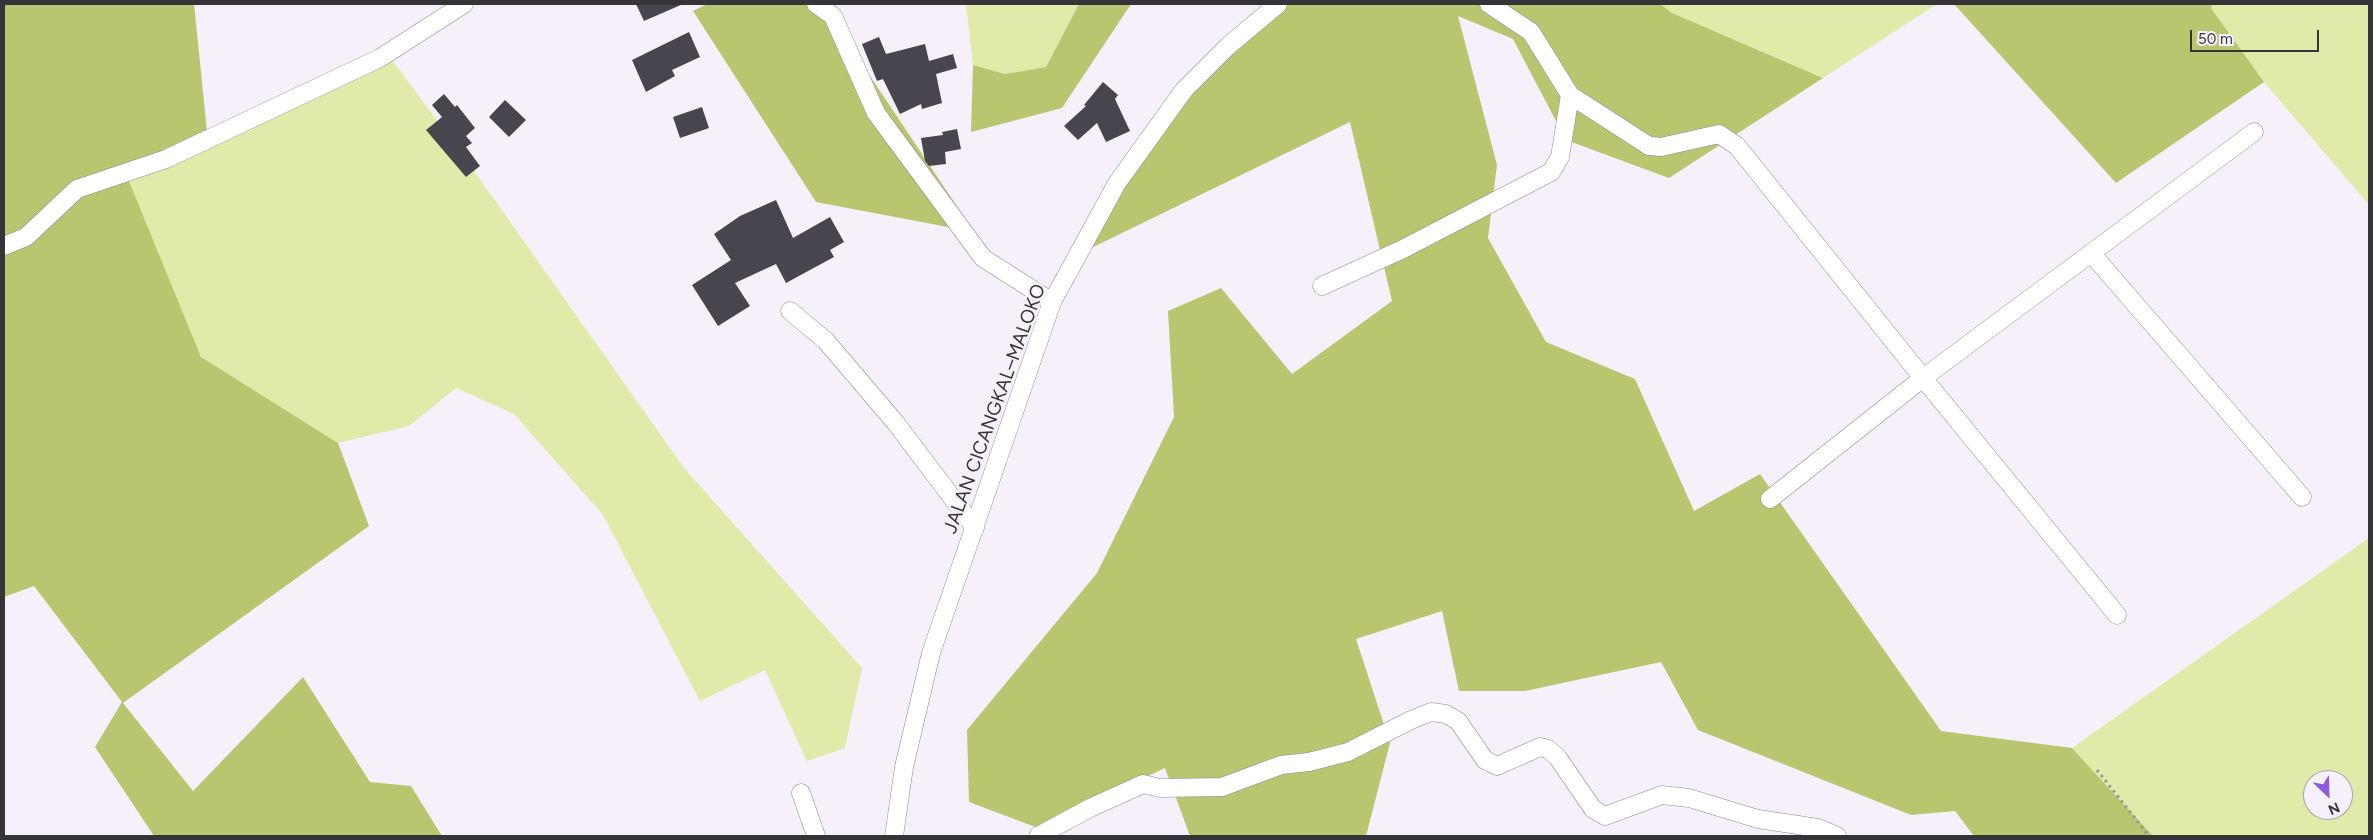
<!DOCTYPE html>
<meta charset="utf-8">
<style>
body{margin:0}
#map{position:relative;width:2373px;height:840px;overflow:hidden;background:#f6f0fb;font-family:Figtree,sans-serif}
canvas{display:block}
.frame{position:absolute;inset:0;border:5px solid #363438;pointer-events:none}
.north{position:absolute;left:2303px;top:770px;width:50px;height:50px;box-sizing:border-box;background:#f6f0fb;border:1px solid #a9a5ad;border-radius:50%;rotate:156deg;font-size:14px;font-weight:700;line-height:20px;text-align:center;color:#363438}
.north::after{content:'';display:block;margin:auto;width:18px;height:22px;background:#8c5dd7;clip-path:polygon(50% 0,100% 100%,50% 72%,0 100%)}
.scale{position:absolute;left:2190px;top:30px;width:129px;height:22px;box-sizing:border-box;border:2px solid #363438;border-top:0;padding-left:6px;font-size:15px;line-height:18px;white-space:nowrap;color:#363438;-webkit-text-stroke:4px #f6f0fb;paint-order:stroke}
</style>
<div id="map">
<canvas width="2373" height="840"></canvas>
<div class="frame"></div>
<div class="north">N</div>
<div class="scale">50 m</div>
</div>
<script>
const ctx = document.querySelector('canvas').getContext('2d');
ctx.lineJoin = 'round';
function fill(path, color) {
  ctx.fillStyle = color;
  ctx.fill(path, 'evenodd');
}
function toPath(rows) {
  const path = new Path2D();
  for (const r of rows) {
    path.moveTo(r[0], r[1]);
    for (let i = 2; i < r.length; i += 2) path.lineTo(r[i], r[i + 1]);
  }
  return path;
}
function strokePath(path, color, width, dash) {
  ctx.strokeStyle = color;
  ctx.lineWidth = width;
  ctx.lineCap = dash ? 'butt' : 'round';
  ctx.setLineDash(dash || []);
  ctx.stroke(path);
}
function write(font, color, halo, rows, align = 'center') {
  ctx.font = font + ' Figtree,sans-serif';
  ctx.lineWidth = 5;
  ctx.setLineDash([]);
  ctx.textBaseline = 'middle';
  ctx.strokeStyle = halo;
  ctx.fillStyle = color;
  for (const [text, x, y, turn = 0] of rows) {
    ctx.save();
    ctx.translate(x, y);
    ctx.rotate((+turn || 0) * Math.PI / 180);
    ctx.textAlign = isNaN(turn) ? turn : align;
    if (halo) ctx.strokeText(text, 0, 0);
    ctx.fillText(text, 0, 0);
    ctx.restore();
  }
}
const green = toPath([
 [966,4,1079,4,1046,67,1005,74,973,65],
 [1660,4,1937,4,1823,78,1672,13],
 [2212,4,2369,4,2369,205,2264,82,2211,8],
 [387,53,472,168,684,468,862,668,845,748,807,761,765,670,700,701,603,515,514,414,456,388,409,426,338,443,201,357,127,179],
 [2369,538,2369,836,2153,836,2072,748],
 [2313,780,2343,780,2343,810,2313,810]
]);
const forest = toPath([
 [4,4,194,4,208,141,128,179,201,357,338,443,369,526,123,703,193,791,303,677,370,782,411,786,442,836,154,836,95,747,122,702,34,586,4,597],
 [707,4,822,4,974,232,816,202,693,11],
 [1079,4,1131,4,1062,108,971,132,973,65,1005,74,1046,67],
 [1287,4,1660,4,1672,13,1823,78,1669,178,1566,140,1513,39,1458,16,1497,165,1488,238,1546,342,1635,379,1694,511,1760,474,1941,731,2072,748,2153,836,1974,836,1955,811,1911,815,1698,730,1661,662,1525,691,1459,691,1442,611,1356,639,1390,743,1366,836,1190,836,1165,768,1038,828,969,802,967,730,1097,573,1174,417,1168,311,1221,288,1292,374,1392,301,1350,122,1083,252,1185,93],
 [1954,4,2212,4,2211,8,2264,82,2116,183]
]);
const building = toPath([
 [636,4,683,4,644,21],
 [689,32,700,57,672,70,675,76,646,92,632,60],
 [879,37,886,54,925,44,929,61,953,54,957,68,936,74,942,103,922,109,921,104,900,114,883,79,877,81,862,44],
 [1103,82,1118,95,1115,99,1130,131,1106,142,1097,123,1078,140,1064,126,1086,106,1084,105],
 [444,94,455,107,457,105,475,128,466,136,472,143,466,147,480,166,466,177,426,130,442,117,432,105],
 [505,100,526,120,509,137,489,117],
 [702,107,709,128,680,138,673,117],
 [957,129,961,149,945,152,946,164,929,166,925,161,921,138,943,135,942,132],
 [776,200,793,238,830,217,844,242,830,250,834,257,786,283,776,264,735,283,750,306,718,326,692,285,731,260,714,234,740,216]
]);
const path = toPath([
 [2097,770,2149,836]
]);
const minor = toPath([
 [816,4,833,16,876,113,983,258,1052,302],
 [1489,4,1531,32,1570,95,1649,146,1661,147,1719,134,1737,146,1923,378,2117,615],
 [4,246,26,237,77,189,166,159,380,58,464,4],
 [2091,253,2302,497],
 [1322,286,1403,249,1551,172,1560,157,1570,95],
 [790,311,825,340,895,422,975,528],
 [1770,499,1923,378,2254,132],
 [801,793,816,836],
 [894,836,904,767,931,653,1052,302,1117,183,1184,90,1228,46,1278,4],
 [1038,836,1090,808,1143,784,1160,788,1222,787,1281,765,1309,762,1348,752,1411,720,1431,712,1446,714,1458,721,1485,760,1497,766,1540,747,1548,749,1558,758,1593,809,1605,816,1662,795,1689,798,1758,819,1818,828,1837,836]
]);
const streetNames = [
 ["JALAN CICANGKAL–MALOKO",995,409,-70]
];
fill(green, '#e0eaa9');
fill(forest, '#bac56f');
fill(building, '#48454f');
strokePath(minor, '#8e8993', 19);
strokePath(path, '#99959c', 3, [2.5, 4]);
strokePath(minor, '#fff', 18);
write('19px', '#363438', '#f6f0fb', streetNames);
</script>
